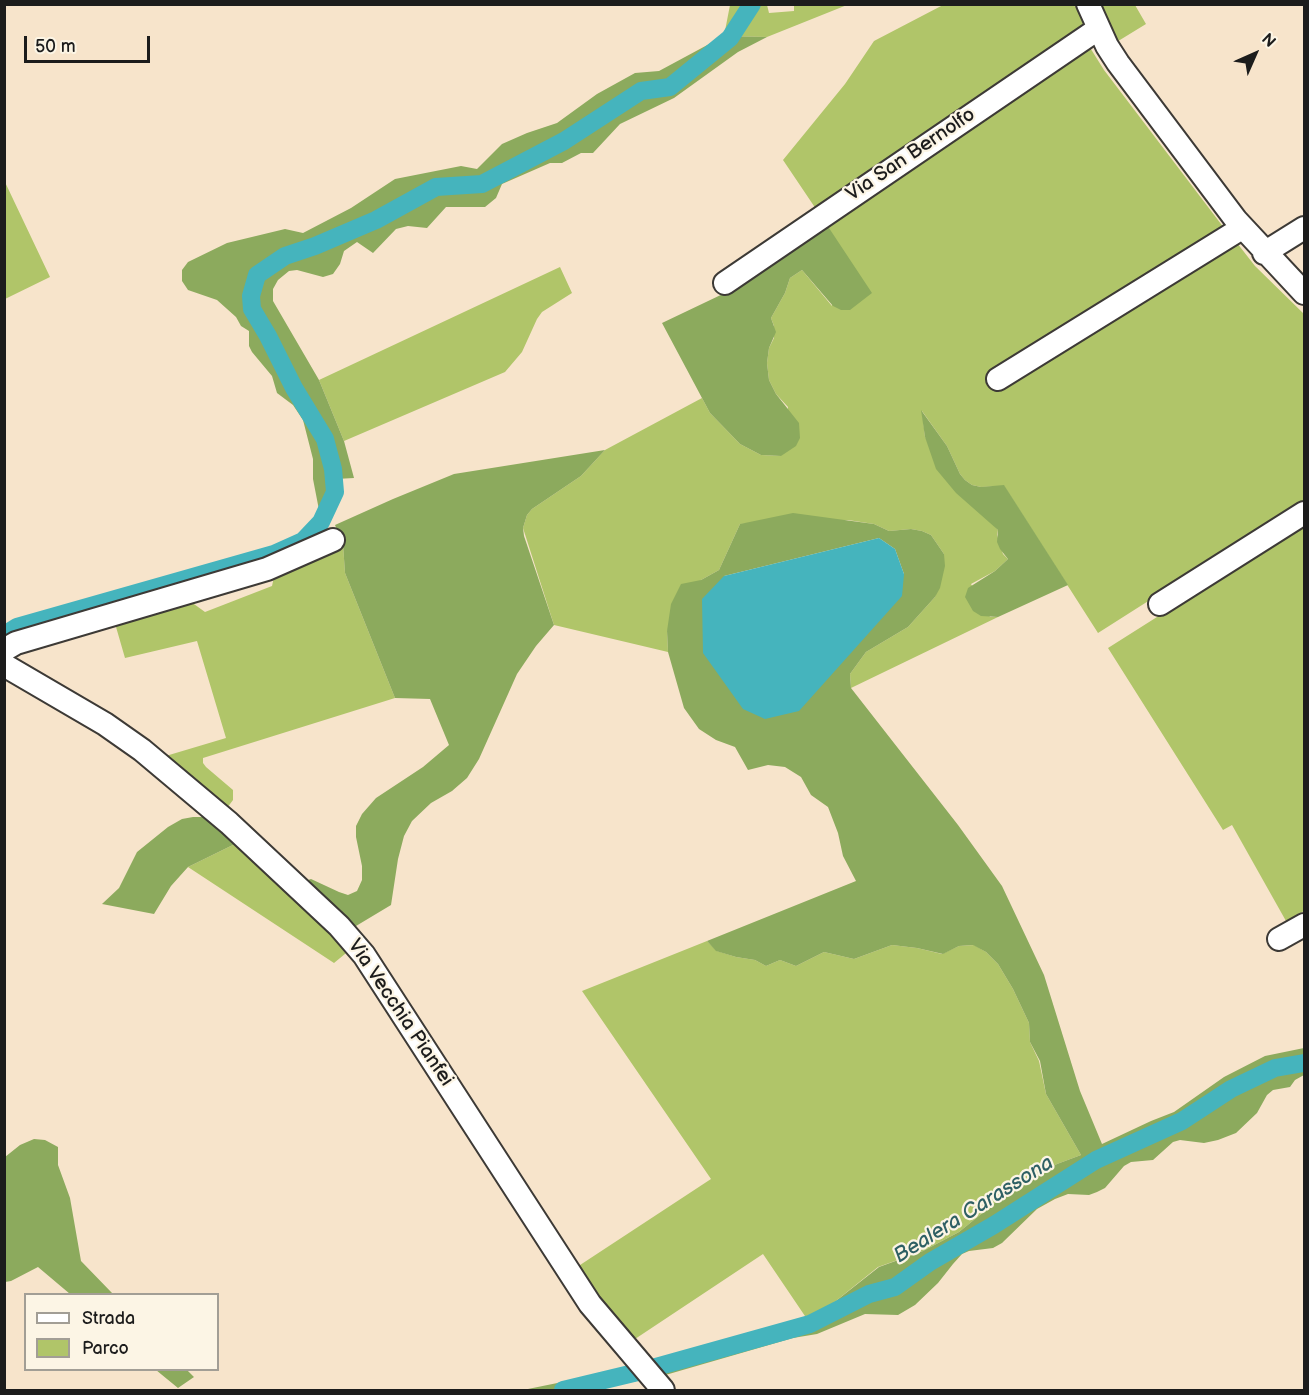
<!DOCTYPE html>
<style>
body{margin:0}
#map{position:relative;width:1309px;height:1395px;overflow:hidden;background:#f7e4cb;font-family:"Balsamiq Sans",sans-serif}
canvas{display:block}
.frame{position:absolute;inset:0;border:6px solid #1c1c1c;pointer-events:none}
.legend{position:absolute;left:24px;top:1293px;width:195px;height:78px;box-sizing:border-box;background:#fcf5e5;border:2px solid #a29e95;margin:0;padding:8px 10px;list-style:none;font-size:18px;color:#1c1c1c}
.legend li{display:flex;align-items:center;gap:12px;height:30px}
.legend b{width:30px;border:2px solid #a29e95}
.north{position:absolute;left:1225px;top:24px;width:60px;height:60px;-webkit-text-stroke:4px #fcf5e5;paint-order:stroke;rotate:45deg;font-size:16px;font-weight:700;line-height:24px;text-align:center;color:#1c1c1c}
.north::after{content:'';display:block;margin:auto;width:21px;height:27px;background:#1c1c1c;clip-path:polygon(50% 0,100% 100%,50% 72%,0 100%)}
.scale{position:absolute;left:24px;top:36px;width:126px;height:27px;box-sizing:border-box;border:3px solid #1c1c1c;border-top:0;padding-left:8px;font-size:18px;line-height:21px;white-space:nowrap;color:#1c1c1c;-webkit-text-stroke:4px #fcf5e5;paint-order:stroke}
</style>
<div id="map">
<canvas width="1309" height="1395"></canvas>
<div class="frame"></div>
<ul class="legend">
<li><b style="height:8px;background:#fff"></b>Strada</li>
<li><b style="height:16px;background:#b0c569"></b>Parco</li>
</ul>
<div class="north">N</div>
<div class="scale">50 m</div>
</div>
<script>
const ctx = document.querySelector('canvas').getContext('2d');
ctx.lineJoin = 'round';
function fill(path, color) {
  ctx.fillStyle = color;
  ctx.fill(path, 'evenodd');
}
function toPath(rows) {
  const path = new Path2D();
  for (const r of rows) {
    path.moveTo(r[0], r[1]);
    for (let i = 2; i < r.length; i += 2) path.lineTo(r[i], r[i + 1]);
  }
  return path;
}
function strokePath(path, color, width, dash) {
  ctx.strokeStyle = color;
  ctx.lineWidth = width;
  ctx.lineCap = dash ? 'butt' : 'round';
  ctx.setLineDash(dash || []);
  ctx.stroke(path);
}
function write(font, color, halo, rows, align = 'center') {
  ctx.font = font + ' "Balsamiq Sans",sans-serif';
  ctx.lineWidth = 4.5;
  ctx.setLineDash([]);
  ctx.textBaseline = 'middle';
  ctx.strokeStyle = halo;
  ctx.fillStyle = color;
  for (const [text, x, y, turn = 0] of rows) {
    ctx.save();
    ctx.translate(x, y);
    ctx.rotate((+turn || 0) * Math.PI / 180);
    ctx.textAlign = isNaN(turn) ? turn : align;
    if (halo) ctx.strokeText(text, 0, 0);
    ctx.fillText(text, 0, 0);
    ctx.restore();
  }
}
const green = toPath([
 [1055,4,1082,7,1089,24,816,209,783,160,845,84,874,41,943,5],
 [730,5,767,5,769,13,794,11,794,6,801,5,847,5,767,37,724,36],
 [1097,5,1135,5,1146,24,1115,43],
 [1089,46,1104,70,1224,228,986,377,995,391,1237,243,1255,266,1304,314,1304,502,1098,633,1004,486,981,487,972,485,965,480,960,474,947,446,922,411,925,437,998,530,997,535,1003,554,1008,559,995,571,971,584,990,617,998,617,851,688,850,674,866,652,908,627,935,597,944,554,931,535,922,531,911,529,889,531,874,524,848,520,740,524,719,570,701,580,667,631,668,652,554,625,523,528,527,515,532,509,581,476,605,450,702,398,710,413,740,444,761,455,781,456,788,407,776,394,769,380,767,363,769,348,774,338,774,326,771,318,785,293,790,278,802,270,832,306,827,225],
 [4,180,50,277,5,299,4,299],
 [560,267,572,293,542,312,537,319,522,352,505,372,344,441,319,380],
 [1304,524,1304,911,1286,921,1232,825,1223,830,1108,648],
 [343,544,345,573,395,698,203,758,203,763,206,767,233,790,233,800,224,812,159,758,226,738,197,641,125,658,114,620,187,599,205,612,272,586,274,577],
 [241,841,351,949,334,963,188,867],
 [707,941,717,951,736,957,755,960,766,966,780,960,796,966,824,952,854,959,892,945,917,948,942,954,959,946,974,945,986,952,998,964,1013,989,1029,1023,1030,1042,1039,1061,1046,1094,1081,1155,1057,1164,1033,1177,1012,1189,959,1232,923,1251,878,1267,832,1304,807,1319,763,1254,632,1341,599,1302,577,1267,711,1179,582,991]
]);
const forest = toPath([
 [724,36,767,37,738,52,674,98,620,124,593,153,581,153,562,163,550,163,502,184,496,198,485,207,446,207,427,228,408,226,396,229,373,253,357,242,344,251,340,264,333,274,323,277,297,270,289,271,278,280,273,289,273,301,319,380,344,441,354,478,336,479,334,504,319,510,313,479,313,459,303,420,293,405,277,393,272,376,252,352,249,346,249,331,241,326,236,317,217,300,188,290,182,281,182,270,188,262,227,243,285,229,303,233,351,208,395,179,461,166,477,169,502,144,527,133,557,123,597,94,635,73,659,71],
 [827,225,872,293,850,310,841,310,833,306,802,270,790,278,785,293,771,318,776,332,769,348,767,363,769,380,776,394,799,423,800,438,796,446,781,456,761,455,740,444,710,413,662,323,727,292],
 [921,410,947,446,960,474,965,480,972,485,981,487,1004,485,1068,585,998,617,981,616,973,611,965,597,968,588,995,571,1008,559,1000,549,997,542,998,530,956,493,936,469,925,437],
 [605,450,581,476,532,509,527,515,523,528,524,536,554,625,536,646,517,674,479,759,467,778,452,791,431,803,412,821,404,836,398,859,391,905,351,929,302,882,311,879,339,892,348,895,357,891,362,880,362,866,356,837,356,826,362,814,376,798,423,767,449,745,430,699,395,698,345,573,343,544,335,525,393,499,454,474],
 [793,513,874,524,889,531,911,529,922,531,931,535,944,554,945,566,940,588,935,597,908,627,866,652,850,674,851,688,958,825,1002,886,1044,975,1080,1091,1102,1144,1151,1121,1174,1112,1224,1077,1265,1056,1304,1048,1304,1075,1295,1080,1290,1087,1273,1090,1267,1095,1257,1113,1236,1133,1218,1140,1204,1143,1180,1140,1173,1142,1153,1160,1131,1162,1124,1166,1105,1188,1097,1192,1089,1195,1068,1194,1055,1199,1037,1209,1002,1243,993,1248,969,1251,962,1254,953,1264,938,1283,915,1305,898,1315,865,1314,817,1334,793,1338,662,1376,652,1364,808,1319,832,1304,879,1267,923,1251,959,1232,1012,1189,1033,1177,1057,1164,1081,1155,1046,1094,1040,1061,1030,1042,1029,1023,1013,989,998,964,986,952,973,945,959,946,943,954,917,948,892,945,854,959,824,952,796,966,780,960,766,966,755,960,736,957,716,951,707,941,856,881,843,856,838,833,828,807,811,795,801,777,785,767,768,765,748,770,735,747,716,740,699,729,684,708,668,652,667,631,671,604,681,584,701,580,719,570,740,524],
 [879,538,895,549,904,574,724,576],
 [193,817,214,817,241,841,188,867,171,886,154,914,102,904,119,888,137,852,168,827,182,819],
 [34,1139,45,1140,58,1147,58,1165,70,1198,81,1261,113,1294,70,1294,38,1267,11,1281,5,1282,5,1157,20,1145],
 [631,1368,641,1380,596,1390,523,1390],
 [156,1370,187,1370,194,1377,178,1388]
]);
const water = toPath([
 [879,538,895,549,904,574,902,596,799,711,765,719,743,709,703,653,702,599,724,576]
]);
const canal = toPath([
 [4,635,17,627,274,554,303,541,321,522,335,492,333,469,325,439,294,388,268,336,252,309,251,296,257,275,285,256,315,246,376,220,436,187,482,184,564,141,641,91,670,87,730,38,752,4],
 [656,1367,810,1324,869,1294,895,1287,930,1262,994,1225,1096,1160,1182,1121,1231,1089,1275,1068,1304,1063],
 [563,1390,638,1372]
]);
const minor = toPath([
 [1088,4,1107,46,1118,63,1236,220,1304,293],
 [1264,253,1304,228],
 [725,283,1098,29],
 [998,379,1242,228],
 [1160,604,1304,513],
 [4,650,16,643,267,569,333,540],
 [4,665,105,724,142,750,229,823,339,926,364,955,590,1304,663,1390],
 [1279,939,1304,925]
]);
const streetNames = [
 ["Via San Bernolfo",911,155,-34],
 ["Via Vecchia Pianfei",400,1013,56]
];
const waterNames = [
 ["Bealera Carassona",974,1210,-32]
];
fill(green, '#b0c569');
fill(forest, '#8caa5d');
fill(water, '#45b4bd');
strokePath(canal, '#45b4bd', 18);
strokePath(minor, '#3d3a36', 26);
strokePath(minor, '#fff', 22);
write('20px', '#1c1c1c', '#fcf5e5', streetNames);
write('italic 21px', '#2e6064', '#fcf5e5', waterNames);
</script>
